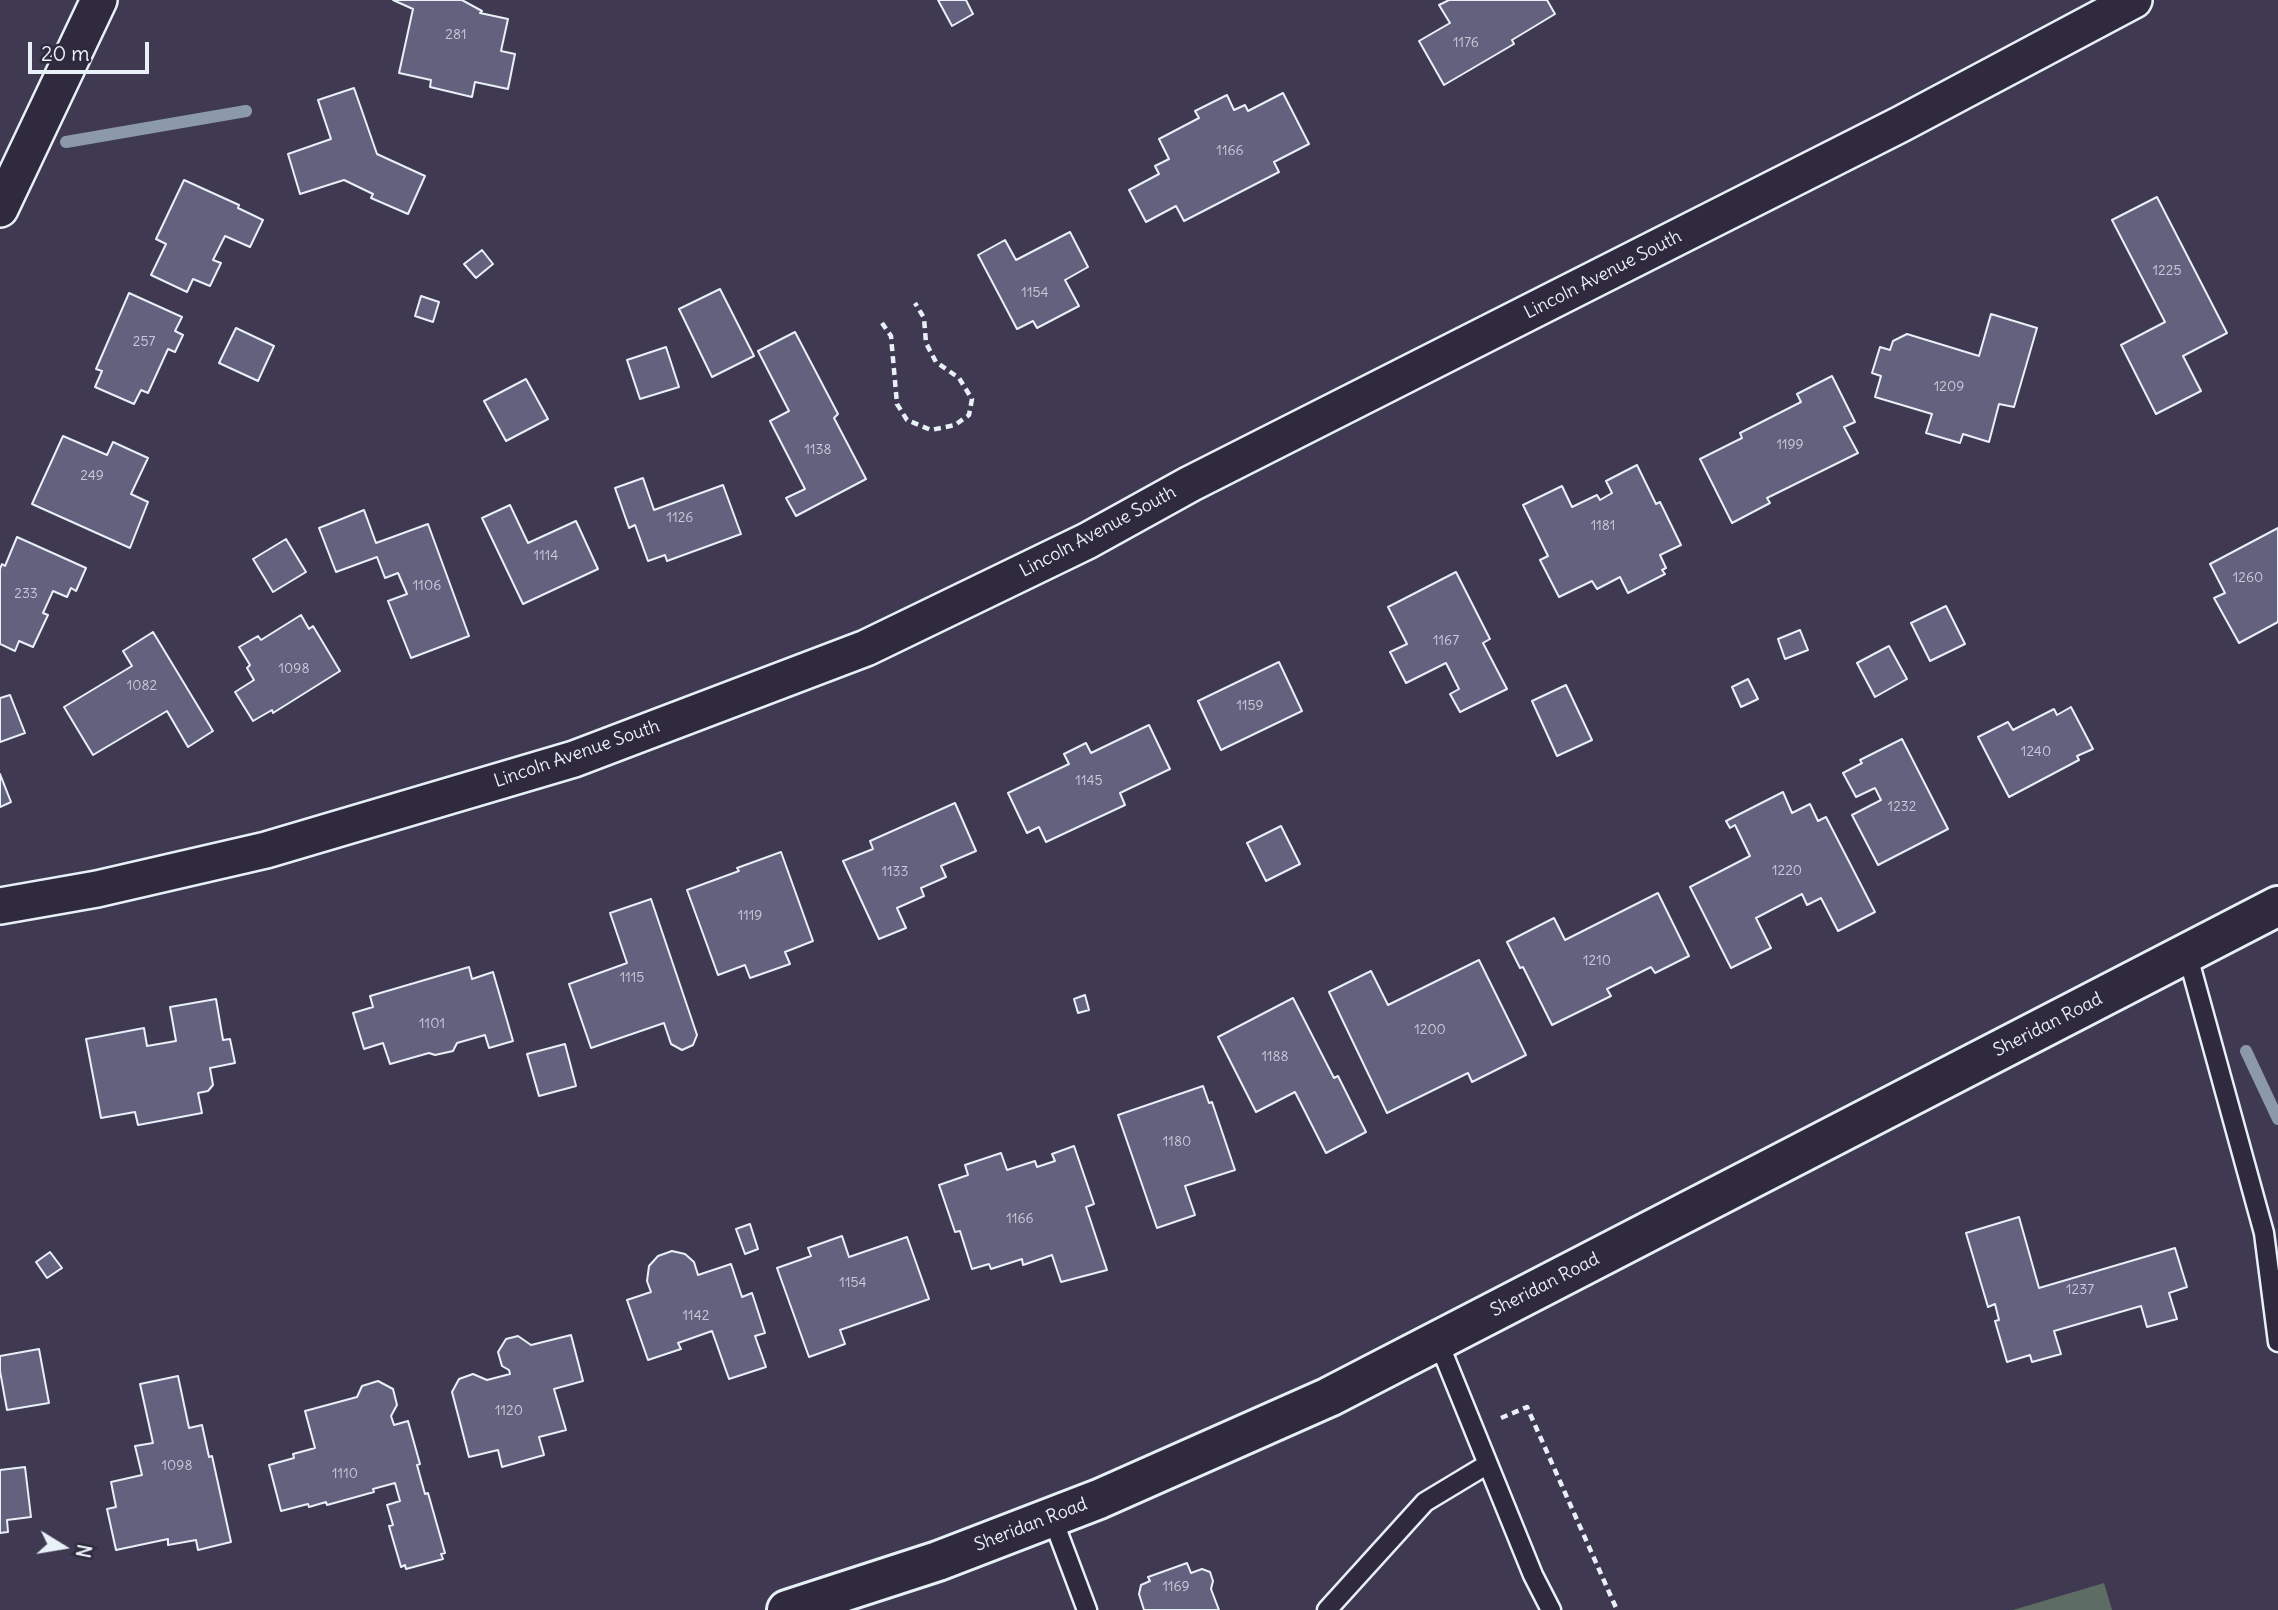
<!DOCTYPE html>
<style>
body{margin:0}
#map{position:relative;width:2278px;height:1610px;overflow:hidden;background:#3f3a51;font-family:Delius,sans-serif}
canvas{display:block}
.north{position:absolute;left:28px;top:1512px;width:70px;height:70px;-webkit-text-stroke:5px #2f2a3d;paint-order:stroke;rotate:101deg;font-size:19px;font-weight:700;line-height:28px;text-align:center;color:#e8f1f8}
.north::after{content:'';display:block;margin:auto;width:24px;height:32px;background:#e8f1f8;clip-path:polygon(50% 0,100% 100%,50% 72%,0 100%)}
.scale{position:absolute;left:28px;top:42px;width:121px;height:32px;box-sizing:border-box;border:4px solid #e8f1f8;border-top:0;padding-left:9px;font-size:21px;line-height:24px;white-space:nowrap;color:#e8f1f8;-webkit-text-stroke:5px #2f2a3d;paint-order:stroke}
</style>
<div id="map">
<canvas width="2278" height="1610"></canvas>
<div class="north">N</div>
<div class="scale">20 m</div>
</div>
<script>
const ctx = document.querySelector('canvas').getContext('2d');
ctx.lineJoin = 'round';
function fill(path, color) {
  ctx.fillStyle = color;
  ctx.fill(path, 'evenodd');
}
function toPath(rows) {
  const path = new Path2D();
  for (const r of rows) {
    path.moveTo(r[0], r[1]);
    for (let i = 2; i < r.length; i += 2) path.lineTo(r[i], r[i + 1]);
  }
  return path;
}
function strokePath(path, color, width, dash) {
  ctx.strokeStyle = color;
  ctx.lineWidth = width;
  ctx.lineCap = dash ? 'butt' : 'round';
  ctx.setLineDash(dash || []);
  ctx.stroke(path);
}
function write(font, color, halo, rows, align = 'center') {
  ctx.font = font + ' Delius,sans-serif';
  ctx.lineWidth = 6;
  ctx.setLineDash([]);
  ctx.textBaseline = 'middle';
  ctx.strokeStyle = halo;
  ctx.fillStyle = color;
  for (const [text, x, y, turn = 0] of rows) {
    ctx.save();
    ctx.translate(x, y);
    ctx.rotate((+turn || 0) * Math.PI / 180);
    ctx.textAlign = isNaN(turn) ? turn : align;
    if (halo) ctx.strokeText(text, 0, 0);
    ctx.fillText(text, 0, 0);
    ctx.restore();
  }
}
const green = toPath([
 [2104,1583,2112,1610,2013,1610]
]);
const stream = toPath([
 [66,142,246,111],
 [2246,1051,2278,1119]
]);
const building = toPath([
 [393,0,462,0,482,11,480,13,508,19,501,51,515,54,508,89,475,82,472,97,430,87,431,80,399,73,413,9,393,0],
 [938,0,966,0,973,14,952,26,938,0],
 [1449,0,1547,0,1555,14,1512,40,1514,44,1444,85,1419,41,1450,23,1439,5,1449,0],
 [354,88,377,154,425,176,408,214,371,198,373,194,344,180,300,194,288,154,331,139,318,100,354,88],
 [1283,93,1309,144,1274,162,1279,172,1184,221,1176,206,1146,222,1129,190,1159,174,1155,166,1169,159,1159,139,1199,118,1195,111,1227,95,1234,110,1245,105,1248,111,1283,93],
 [184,180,239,205,238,208,263,220,250,247,225,236,213,260,221,263,210,286,193,279,187,292,151,275,166,244,156,239,184,180],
 [2157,197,2227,333,2183,356,2201,391,2156,414,2121,345,2165,322,2112,220,2157,197],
 [1070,232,1088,267,1065,280,1079,306,1037,328,1033,321,1017,329,978,255,1005,240,1016,260,1070,232],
 [482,250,493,264,476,278,464,264,482,250],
 [720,289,754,356,712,377,679,309,720,289],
 [129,293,182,317,175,331,183,335,175,352,168,349,148,393,141,390,134,404,95,387,102,371,96,369,129,293],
 [421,296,439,302,433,322,415,316,421,296],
 [1991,314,2037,328,2014,407,1999,404,1989,442,1963,434,1960,443,1926,433,1932,414,1875,397,1881,376,1872,373,1880,347,1890,350,1893,341,1907,334,1979,356,1991,314],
 [236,328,274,346,258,381,219,363,236,328],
 [795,332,838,414,834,418,866,479,796,516,786,498,805,489,770,421,789,411,758,351,795,332],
 [666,347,679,387,640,399,627,360,666,347],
 [1832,376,1855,422,1844,427,1858,453,1767,498,1770,503,1732,523,1700,459,1742,438,1740,433,1801,402,1797,394,1832,376],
 [526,379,548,419,506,441,484,401,526,379],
 [63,436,107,455,113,442,148,458,131,494,148,502,130,548,32,504,63,436],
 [1637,465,1656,504,1660,502,1681,545,1660,555,1666,568,1662,570,1665,574,1628,593,1620,577,1597,589,1592,581,1559,597,1540,560,1548,556,1523,505,1562,486,1572,507,1597,495,1600,500,1612,493,1606,481,1637,465],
 [643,478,654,510,723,485,741,534,667,561,665,555,648,561,635,525,629,528,615,488,643,478],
 [510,505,528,543,576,521,598,569,523,604,482,518,510,505],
 [364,510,376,543,428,524,469,636,411,658,388,601,407,594,398,573,385,578,377,557,336,572,319,528,364,510],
 [2278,528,2278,622,2239,643,2214,598,2225,593,2210,564,2278,528],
 [17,537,86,568,76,591,71,588,67,597,53,591,43,613,48,615,33,647,19,641,15,651,0,644,0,569,2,564,5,566,17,537],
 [286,539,306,572,273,592,253,559,286,539],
 [1456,572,1490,639,1483,643,1507,689,1460,712,1450,694,1459,689,1446,663,1406,683,1390,652,1407,644,1388,607,1456,572],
 [1946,606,1965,644,1930,661,1911,623,1946,606],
 [301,615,309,629,313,626,340,671,273,713,272,710,253,721,235,692,254,680,247,668,250,665,239,647,258,636,261,640,301,615],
 [1800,630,1808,650,1785,659,1778,639,1800,630],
 [153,632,213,731,188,747,167,711,93,755,64,707,132,666,123,651,153,632],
 [1889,646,1907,679,1875,697,1857,663,1889,646],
 [1279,662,1302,711,1221,750,1198,701,1279,662],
 [1748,679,1758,699,1741,707,1732,687,1748,679],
 [1566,685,1592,740,1557,756,1532,701,1566,685],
 [10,695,25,733,0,742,0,698,10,695],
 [2071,707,2093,749,2077,756,2079,760,2009,797,1978,737,2008,722,2013,730,2054,709,2057,715,2071,707],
 [1149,725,1170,769,1120,793,1125,805,1046,842,1039,827,1027,833,1008,793,1069,764,1064,754,1086,743,1091,753,1149,725],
 [1902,739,1948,829,1878,865,1852,815,1881,800,1875,788,1856,797,1843,773,1862,763,1860,760,1902,739],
 [0,774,11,802,0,807,0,774],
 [1783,792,1792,813,1810,804,1818,821,1826,817,1875,912,1838,931,1821,898,1807,905,1802,894,1756,918,1771,948,1731,968,1690,887,1750,856,1735,825,1730,828,1726,821,1783,792],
 [955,803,976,851,941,866,946,877,921,888,924,896,897,908,906,928,879,939,843,861,873,849,870,841,955,803],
 [1281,826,1300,864,1266,881,1247,843,1281,826],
 [781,852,813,941,785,952,790,964,750,978,745,965,718,975,687,890,739,871,737,868,781,852],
 [1658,893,1689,956,1655,973,1651,967,1607,989,1611,996,1552,1025,1523,967,1520,968,1507,942,1554,918,1565,940,1658,893],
 [651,899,697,1035,693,1045,682,1050,671,1044,664,1023,591,1048,569,984,627,963,610,913,651,899],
 [1479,960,1526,1055,1472,1082,1468,1073,1387,1113,1329,992,1371,971,1388,1005,1479,960],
 [469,967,472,979,493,972,513,1041,489,1048,485,1035,457,1043,453,1051,435,1055,429,1053,390,1064,383,1043,364,1049,353,1013,373,1007,370,996,469,967],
 [1085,995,1089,1010,1078,1013,1074,999,1085,995],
 [1293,998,1334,1078,1338,1076,1366,1132,1326,1153,1295,1092,1256,1112,1218,1037,1293,998],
 [216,999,223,1040,230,1039,235,1063,210,1068,213,1085,208,1091,198,1093,202,1113,138,1125,135,1112,101,1118,86,1039,144,1028,147,1046,176,1041,170,1007,216,999],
 [565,1044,576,1086,539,1096,527,1054,565,1044],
 [1203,1086,1209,1103,1212,1102,1235,1170,1185,1186,1195,1215,1157,1228,1118,1115,1203,1086],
 [1074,1146,1094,1204,1086,1207,1107,1270,1061,1282,1052,1255,1023,1265,1022,1259,991,1269,989,1264,972,1269,960,1231,955,1232,939,1185,968,1175,965,1165,1001,1153,1007,1170,1035,1161,1037,1167,1055,1161,1052,1154,1074,1146],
 [2019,1217,2039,1288,2175,1248,2187,1287,2169,1293,2177,1319,2147,1327,2141,1306,2054,1331,2061,1354,2032,1362,2030,1355,2007,1362,1995,1321,1999,1320,1995,1304,1988,1307,1966,1233,2019,1217],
 [750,1224,758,1249,745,1254,736,1229,750,1224],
 [842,1236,849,1257,907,1237,929,1299,840,1330,845,1344,809,1357,777,1268,811,1256,808,1248,842,1236],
 [672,1251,685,1254,694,1262,698,1275,731,1264,742,1297,752,1293,765,1333,755,1336,766,1367,729,1379,712,1331,678,1343,681,1349,648,1360,627,1300,651,1292,647,1281,649,1266,658,1256,672,1251],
 [50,1252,62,1268,47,1278,36,1262,50,1252],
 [571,1335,583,1381,554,1389,566,1430,539,1437,544,1455,502,1467,498,1450,469,1457,452,1392,459,1379,473,1374,487,1380,510,1374,509,1370,502,1366,498,1352,506,1339,518,1336,531,1345,571,1335],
 [39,1349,49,1403,7,1410,0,1371,0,1356,39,1349],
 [178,1376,189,1428,202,1425,209,1457,212,1456,231,1542,198,1550,196,1540,168,1545,168,1539,116,1550,107,1509,116,1507,111,1482,142,1475,135,1446,153,1443,140,1384,178,1376],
 [378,1381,393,1389,397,1405,391,1416,394,1425,408,1421,420,1464,417,1465,425,1494,428,1493,445,1553,441,1554,443,1559,406,1569,405,1565,401,1567,389,1526,393,1525,387,1505,400,1501,395,1483,373,1489,374,1492,327,1505,326,1502,309,1507,308,1504,281,1511,269,1465,294,1458,293,1454,315,1448,305,1411,357,1397,362,1386,378,1381],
 [25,1467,31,1517,7,1520,8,1532,0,1533,0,1470,25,1467],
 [1187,1563,1191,1573,1202,1569,1210,1572,1213,1581,1211,1589,1219,1610,1144,1610,1139,1594,1141,1585,1150,1581,1148,1577,1187,1563]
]);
const path = toPath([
 [882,323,891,336,897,404,907,420,931,430,955,425,969,415,972,399,959,378,936,362,926,343,924,318,915,303],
 [1501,1418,1527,1407,1617,1610]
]);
const service = toPath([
 [2187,953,2264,1233,2278,1342],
 [1438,1341,1533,1575,1551,1610],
 [1052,1517,1087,1610],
 [1327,1610,1425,1502,1488,1464]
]);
const minor = toPath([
 [0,209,99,0],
 [0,906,97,889,266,850,574,759,866,648,1087,541,1190,484,1901,124,2134,0]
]);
const tertiary = toPath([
 [787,1610,938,1561,1099,1499,1329,1397,2278,906]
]);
const numberNames = [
 ["281",456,35],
 ["1176",1466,43],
 ["1166",1230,151],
 ["1225",2167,271],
 ["1154",1035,293],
 ["257",144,342],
 ["1209",1949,387],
 ["1199",1790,445],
 ["1138",818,450],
 ["249",92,476],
 ["1126",680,518],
 ["1181",1603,526],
 ["1114",546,556],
 ["1260",2248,578],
 ["1106",427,586],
 ["233",26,594],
 ["1167",1446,641],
 ["1098",294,669],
 ["1082",142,686],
 ["1159",1250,706],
 ["1240",2036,752],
 ["1145",1089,781],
 ["1232",1902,807],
 ["1220",1787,871],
 ["1133",895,872],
 ["1119",750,916],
 ["1210",1597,961],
 ["1115",632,978],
 ["1101",432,1024],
 ["1200",1430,1030],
 ["1188",1275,1057],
 ["1180",1177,1142],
 ["1166",1020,1219],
 ["1154",853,1283],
 ["1237",2080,1290],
 ["1142",696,1316],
 ["1120",509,1411],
 ["1098",177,1466],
 ["1110",345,1474],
 ["1169",1176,1587]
];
const streetNames = [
 ["Lincoln Avenue South",1603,275,-27],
 ["Lincoln Avenue South",1098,532,-28],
 ["Lincoln Avenue South",577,754,-19],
 ["Sheridan Road",2048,1025,-27],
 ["Sheridan Road",1545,1285,-27],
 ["Sheridan Road",1031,1525,-21]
];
fill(green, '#5d6d64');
strokePath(stream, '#8b99ab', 12);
fill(building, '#64617f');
strokePath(building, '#e8f1f8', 2);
strokePath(service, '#e8f1f8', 23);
strokePath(minor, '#e8f1f8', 40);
strokePath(tertiary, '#e8f1f8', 44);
strokePath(path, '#e8f1f8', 4.5, [7, 5]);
strokePath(service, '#2f2a3d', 18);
strokePath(minor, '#2f2a3d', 35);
strokePath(tertiary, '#2f2a3d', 38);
write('14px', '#c7cdda', null, numberNames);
write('18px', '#e8f1f8', '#2f2a3d', streetNames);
</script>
